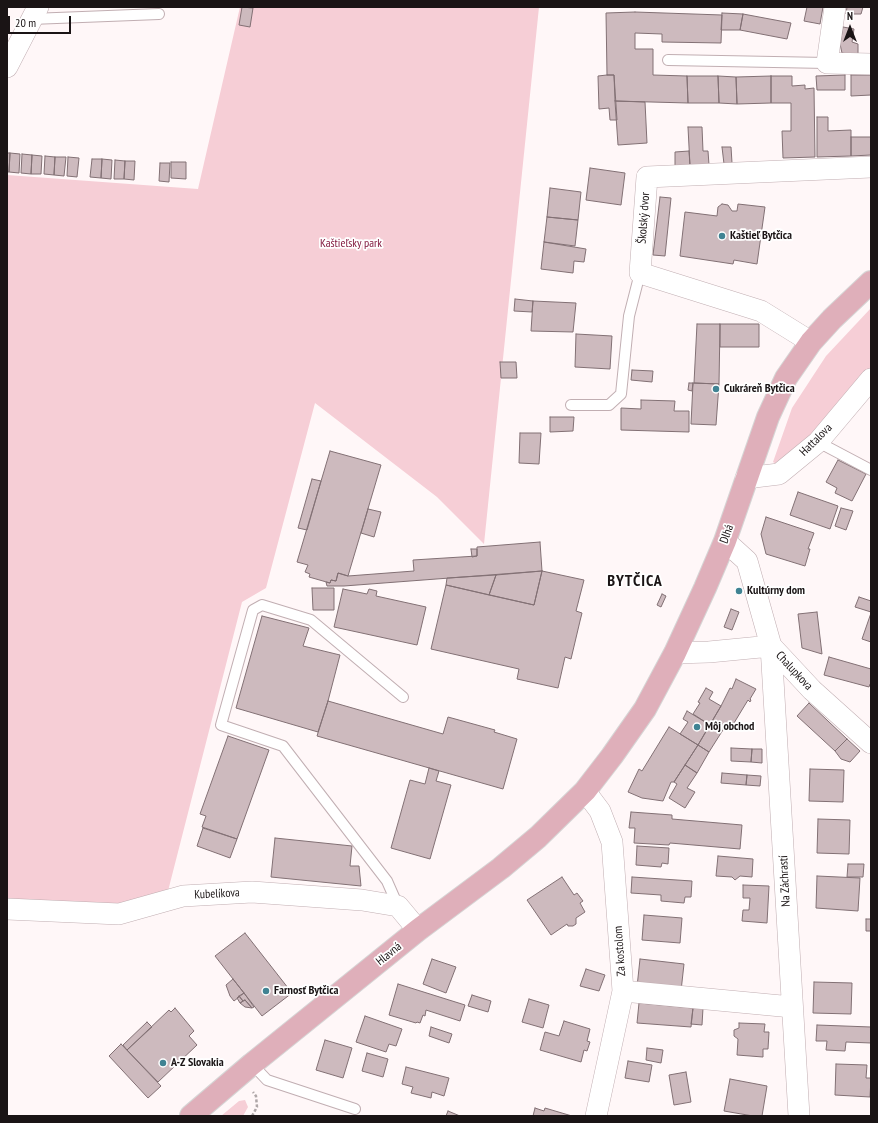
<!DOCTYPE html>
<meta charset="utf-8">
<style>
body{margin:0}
#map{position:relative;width:878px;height:1123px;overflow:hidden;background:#fff7f8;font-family:"PT Sans Narrow",sans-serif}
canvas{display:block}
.frame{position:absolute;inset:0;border:8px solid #1a1415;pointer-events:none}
.north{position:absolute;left:830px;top:8px;width:40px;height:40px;-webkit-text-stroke:3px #fff;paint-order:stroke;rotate:0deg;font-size:11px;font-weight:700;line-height:16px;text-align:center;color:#1a1415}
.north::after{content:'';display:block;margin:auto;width:14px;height:18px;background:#1a1415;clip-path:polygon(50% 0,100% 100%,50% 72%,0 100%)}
.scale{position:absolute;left:8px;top:16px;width:63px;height:18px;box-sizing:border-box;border:2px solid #1a1415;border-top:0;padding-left:5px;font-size:12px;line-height:14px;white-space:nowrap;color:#1a1415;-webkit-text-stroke:3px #fff;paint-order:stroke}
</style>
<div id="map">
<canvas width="878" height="1123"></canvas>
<div class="frame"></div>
<div class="north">N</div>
<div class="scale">20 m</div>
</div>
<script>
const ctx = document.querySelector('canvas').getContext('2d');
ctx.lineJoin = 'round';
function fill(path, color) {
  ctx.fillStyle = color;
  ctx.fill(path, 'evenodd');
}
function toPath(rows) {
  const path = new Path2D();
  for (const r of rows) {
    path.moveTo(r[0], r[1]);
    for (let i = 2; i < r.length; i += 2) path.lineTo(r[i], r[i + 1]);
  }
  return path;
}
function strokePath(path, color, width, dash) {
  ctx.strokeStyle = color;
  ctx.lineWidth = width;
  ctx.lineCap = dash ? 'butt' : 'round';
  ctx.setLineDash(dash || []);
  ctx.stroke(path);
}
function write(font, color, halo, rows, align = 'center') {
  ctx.font = font + ' "PT Sans Narrow",sans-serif';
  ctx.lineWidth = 3.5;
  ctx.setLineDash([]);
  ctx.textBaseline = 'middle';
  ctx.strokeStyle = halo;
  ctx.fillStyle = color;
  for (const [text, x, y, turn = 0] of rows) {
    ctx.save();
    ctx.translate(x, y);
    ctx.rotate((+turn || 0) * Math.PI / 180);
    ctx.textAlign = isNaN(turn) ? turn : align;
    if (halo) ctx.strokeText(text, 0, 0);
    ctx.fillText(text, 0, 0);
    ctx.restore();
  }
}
const green = toPath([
 [240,7,539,7,484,544,437,497,315,403,266,588,242,602,168,891,131,905,7,901,7,175,198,189],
 [871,308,871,372,839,412,776,464,773,462,792,408,826,356],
 [245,1100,248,1107,243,1116,221,1116,239,1101]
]);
const building = toPath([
 [242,7,253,8,250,27,239,25,242,7],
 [807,7,823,7,820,24,804,21,807,7],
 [847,7,863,7,861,14,846,14,847,7],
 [635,12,722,15,721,43,662,42,662,34,635,33,635,49,653,49,653,75,687,76,688,103,615,101,614,75,607,75,606,13,635,12],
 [722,13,743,14,740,30,721,30,722,13],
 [743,14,791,23,787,39,740,30,743,14],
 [843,27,854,29,852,42,858,44,858,56,842,53,840,44,843,27],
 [607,75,614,75,617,120,610,120,609,108,599,109,598,76,607,75],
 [845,75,845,90,817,90,816,76,845,75],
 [851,75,871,75,871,95,851,96,851,75],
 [687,76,718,76,719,103,688,103,687,76],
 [718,76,736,77,737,104,719,103,718,76],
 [771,76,771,103,737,104,736,77,771,76],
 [771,76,792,76,792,86,805,85,805,89,814,88,815,157,783,158,782,131,791,131,791,103,771,103,771,76],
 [615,101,645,102,647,143,618,145,615,101],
 [817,117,828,117,828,131,851,130,851,156,817,157,817,117],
 [688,127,702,127,703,151,708,151,709,165,690,166,688,127],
 [851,137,871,137,871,155,851,156,851,137],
 [722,147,731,147,732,163,724,164,722,147],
 [689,151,690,166,675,167,675,152,689,151],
 [7,153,10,153,9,172,7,172,7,153],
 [10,153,20,154,19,173,9,172,10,153],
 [22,154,32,155,31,174,21,173,22,154],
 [32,155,42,156,41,174,31,174,32,155],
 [45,156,55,157,54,175,44,174,45,156],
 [55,157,66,157,64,176,54,175,55,157],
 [68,157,79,158,77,177,67,176,68,157],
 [92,159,102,159,101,178,90,177,92,159],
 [102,159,112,160,111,179,101,178,102,159],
 [115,160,125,161,124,179,114,179,115,160],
 [125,161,135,161,134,180,124,179,125,161],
 [171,162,186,162,186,179,171,178,171,162],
 [160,163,170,163,169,182,159,181,160,163],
 [590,168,625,173,621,205,586,200,590,168],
 [550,188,581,192,578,220,547,217,550,188],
 [660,197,671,198,665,256,653,255,660,197],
 [722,204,728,205,732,211,737,211,738,204,765,207,757,264,734,260,733,264,680,256,685,212,717,216,718,207,722,204],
 [547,217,578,220,575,246,544,242,547,217],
 [544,242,586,249,584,262,574,261,573,273,541,269,544,242],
 [515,299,533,301,532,312,514,311,515,299],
 [533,301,576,303,573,332,531,331,533,301],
 [697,324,720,324,719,384,694,383,697,324],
 [720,324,759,324,759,347,720,347,720,324],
 [576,334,612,336,610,369,575,367,576,334],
 [500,362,516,362,517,378,501,378,500,362],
 [632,370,653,371,652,382,631,380,632,370],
 [689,383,693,383,692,391,688,390,689,383],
 [693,383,719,384,716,425,691,424,693,383],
 [641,400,675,401,674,411,689,411,689,432,621,430,621,408,641,409,641,400],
 [550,417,574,417,573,431,550,432,550,417],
 [520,433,541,433,539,464,519,463,520,433],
 [330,451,381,465,348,576,338,573,336,581,331,580,330,583,309,577,310,574,305,572,308,565,297,562,330,451],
 [838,460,866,474,852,501,835,493,837,488,826,482,838,460],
 [312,479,321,481,307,530,298,528,312,479],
 [798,492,838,506,830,529,790,515,798,492],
 [841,508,853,511,846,530,835,526,841,508],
 [368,509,381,512,374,537,361,533,368,509],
 [766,517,814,533,808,549,810,549,805,566,766,554,761,534,766,517],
 [540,542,542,571,344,586,327,586,326,582,330,583,331,580,336,581,338,573,348,576,414,571,413,560,477,556,477,547,540,542],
 [471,549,477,549,477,556,472,557,471,549],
 [542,571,584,580,576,611,582,613,580,621,571,659,565,657,558,688,517,679,519,669,431,649,446,585,534,605,542,571],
 [542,571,534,605,489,595,496,575,542,571],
 [496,575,489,595,446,585,447,578,496,575],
 [312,588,334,588,334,610,313,610,312,588],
 [343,589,367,594,369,589,377,591,376,596,426,607,417,645,334,627,343,589],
 [662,594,666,596,661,607,657,605,662,594],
 [859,597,871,601,871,612,855,607,859,597],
 [731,609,739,612,732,630,724,627,731,609],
 [817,612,822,654,802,648,798,614,817,612],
 [871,613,871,642,862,639,871,613],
 [262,616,309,628,303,646,340,655,328,701,318,732,236,708,262,616],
 [829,657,871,669,871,685,870,684,869,687,824,675,829,657],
 [736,679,756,689,750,699,751,700,750,702,748,700,734,723,729,721,721,733,709,726,721,706,730,688,732,689,736,679],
 [706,688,713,692,709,699,721,706,710,725,693,714,700,703,698,702,706,688],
 [328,701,443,734,448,717,495,730,494,732,517,739,503,789,317,736,328,701],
 [809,703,847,739,835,751,797,716,809,703],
 [687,711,710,725,698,745,680,734,688,722,683,719,687,711],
 [709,726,721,733,709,752,698,745,709,726],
 [669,727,698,745,674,782,671,782,663,801,642,798,628,792,639,769,642,771,669,727],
 [228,736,269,750,237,839,202,827,206,816,200,814,228,736],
 [847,739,860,751,850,762,841,759,835,751,847,739],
 [698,745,709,752,697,773,685,765,698,745],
 [731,748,752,749,751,762,731,761,731,748],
 [752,749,762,749,762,763,751,762,752,749],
 [685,765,697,773,687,788,695,792,685,808,669,798,677,784,674,782,685,765],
 [429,768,439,771,436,781,451,785,430,859,391,848,410,780,425,784,429,768],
 [810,769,844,770,843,802,809,801,810,769],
 [722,773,747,775,746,785,721,783,722,773],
 [747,775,761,776,760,786,746,785,747,775],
 [631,812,672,815,672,819,742,825,740,849,670,843,669,845,634,843,635,828,629,828,631,812],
 [818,819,850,820,849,854,817,853,818,819],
 [203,828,237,839,230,858,197,846,203,828],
 [275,838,352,846,350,866,359,866,361,886,271,877,275,838],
 [637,846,669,848,668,864,662,863,661,867,636,865,637,846],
 [718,856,753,859,752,877,740,876,735,880,732,877,716,876,718,856],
 [848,864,864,864,863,877,847,877,848,864],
 [817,876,860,878,858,911,816,908,817,876],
 [562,877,574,895,577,893,583,901,580,903,585,912,576,918,576,924,573,926,568,926,567,924,551,935,527,900,562,877],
 [632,877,692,881,691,897,685,897,684,903,661,901,661,895,631,893,632,877],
 [743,885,769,886,767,923,742,921,743,910,749,910,750,898,743,898,743,885],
 [644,915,682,918,680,943,642,940,644,915],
 [866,919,871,919,871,931,866,931,866,919],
 [245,933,292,993,262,1016,215,956,245,933],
 [432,959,456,967,446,993,423,984,432,959],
 [640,959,684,964,681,991,637,987,640,959],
 [586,969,605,975,599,991,580,986,586,969],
 [233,979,244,993,234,1001,230,996,226,985,233,979],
 [814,982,852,983,851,1014,813,1013,814,982],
 [398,984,465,1005,460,1021,426,1010,425,1016,423,1015,420,1023,417,1022,416,1023,389,1015,398,984],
 [244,993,254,1007,252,1008,245,1000,243,1001,239,996,244,993],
 [472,995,491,1001,488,1012,468,1006,472,995],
 [239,996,243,1001,240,1003,237,998,239,996],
 [529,999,549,1005,543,1028,522,1022,529,999],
 [245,1000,252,1008,245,1007,240,1003,245,1000],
 [639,1003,693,1008,691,1027,637,1023,639,1003],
 [175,1008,194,1031,189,1036,197,1045,158,1082,127,1050,169,1010,171,1012,175,1008],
 [693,1008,703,1008,702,1025,691,1024,693,1008],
 [365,1016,402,1029,396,1046,389,1044,386,1052,356,1042,365,1016],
 [564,1021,590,1029,587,1041,590,1042,587,1051,584,1050,581,1062,540,1050,545,1032,559,1036,564,1021],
 [147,1022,152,1027,127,1050,123,1045,147,1022],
 [739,1023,765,1024,764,1032,769,1032,768,1049,763,1049,763,1057,737,1055,738,1039,734,1036,734,1030,739,1028,739,1023],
 [817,1025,871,1027,871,1043,846,1042,845,1051,826,1050,827,1041,816,1041,817,1025],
 [431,1027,452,1034,449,1043,429,1036,431,1027],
 [325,1040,352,1048,343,1078,316,1070,325,1040],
 [121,1044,161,1086,148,1098,109,1056,121,1044],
 [647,1048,663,1050,661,1063,646,1060,647,1048],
 [367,1053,388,1059,383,1077,362,1071,367,1053],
 [628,1061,652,1065,649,1082,625,1078,628,1061],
 [836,1064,867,1065,866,1078,871,1078,870,1097,835,1095,836,1064],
 [406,1067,449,1078,444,1096,432,1092,431,1098,411,1093,413,1087,402,1084,406,1067],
 [686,1072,691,1102,674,1105,669,1075,686,1072],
 [730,1079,767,1086,762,1116,753,1116,724,1111,730,1079],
 [535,1108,544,1111,545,1108,572,1116,533,1116,535,1108],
 [448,1111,460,1116,446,1116,448,1111]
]);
const path = toPath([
 [252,1116,257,1107,256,1096,253,1092]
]);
const lane = toPath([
 [31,19,159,14],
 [668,60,827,63],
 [571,405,609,405,621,394,629,316,640,273],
 [818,442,871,470],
 [398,906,387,881,283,746,221,725,253,610,262,605,311,620,403,697],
 [252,1064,267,1080,355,1109]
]);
const street = toPath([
 [835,7,827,63,871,64],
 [7,67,38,7],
 [811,342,761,311,640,273,647,177,871,167],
 [746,478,779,474,818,442,871,379],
 [725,541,747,561,771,646,799,1116],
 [771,646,812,690,871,743],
 [675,653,709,652,771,646],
 [585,791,600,811,612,842,623,991,596,1116],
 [7,909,119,914,183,896,252,892,362,900,398,906,418,930],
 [623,991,792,1007]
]);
const primary = toPath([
 [191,1116,252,1064,418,930,501,868,538,837,585,791,612,756,645,709,675,653,705,588,725,541,768,417,786,378,811,342,832,319,871,282]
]);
const markers = [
 [722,236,4,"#408393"],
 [716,389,4,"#408393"],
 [739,591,4,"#408393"],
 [697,727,4,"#408393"],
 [266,991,4,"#408393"],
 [163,1063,4,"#408393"]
];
const streetNames = [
 ["Školský dvor",644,218,-86],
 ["Hattalova",816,440,-45],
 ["Dlhá",727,534,-70],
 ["Chalupkova",794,671,47],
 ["Na Záchrastí",785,881,-93],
 ["Kubelíkova",217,894,-3],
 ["Za kostolom",620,951,-94],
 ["Hlavná",389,954,-39]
];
const poiNames = [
 ["Kaštieľ Bytčica",730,236],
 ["Cukráreň Bytčica",724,389],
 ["Kultúrny dom",747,591],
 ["Môj obchod",705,727],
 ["Farnosť Bytčica",274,991],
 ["A-Z Slovakia",171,1063]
];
const parkNames = [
 ["Kaštieľsky park",351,244]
];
const districtNames = [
 ["BYTČICA",635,581]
];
fill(green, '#f6ced6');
fill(building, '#cdbabe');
strokePath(building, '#827074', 1);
strokePath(lane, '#c1aeb2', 12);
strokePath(street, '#c1aeb2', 22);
strokePath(primary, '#d6d5d5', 24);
strokePath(path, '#aea6a7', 2.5, [3, 2]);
strokePath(lane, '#fff', 10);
strokePath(street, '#fff', 21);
strokePath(primary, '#dfafba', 22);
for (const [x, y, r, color] of markers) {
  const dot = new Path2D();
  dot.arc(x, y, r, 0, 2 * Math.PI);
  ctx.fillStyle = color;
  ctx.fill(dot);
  strokePath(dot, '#fff', 1.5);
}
write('12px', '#1a1415', '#fff', streetNames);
write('bold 12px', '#1a1415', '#fff', poiNames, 'left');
write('12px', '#831b40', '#fff', parkNames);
ctx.letterSpacing = '1px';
write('bold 16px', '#1a1415', '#fff', districtNames);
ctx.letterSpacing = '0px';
</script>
